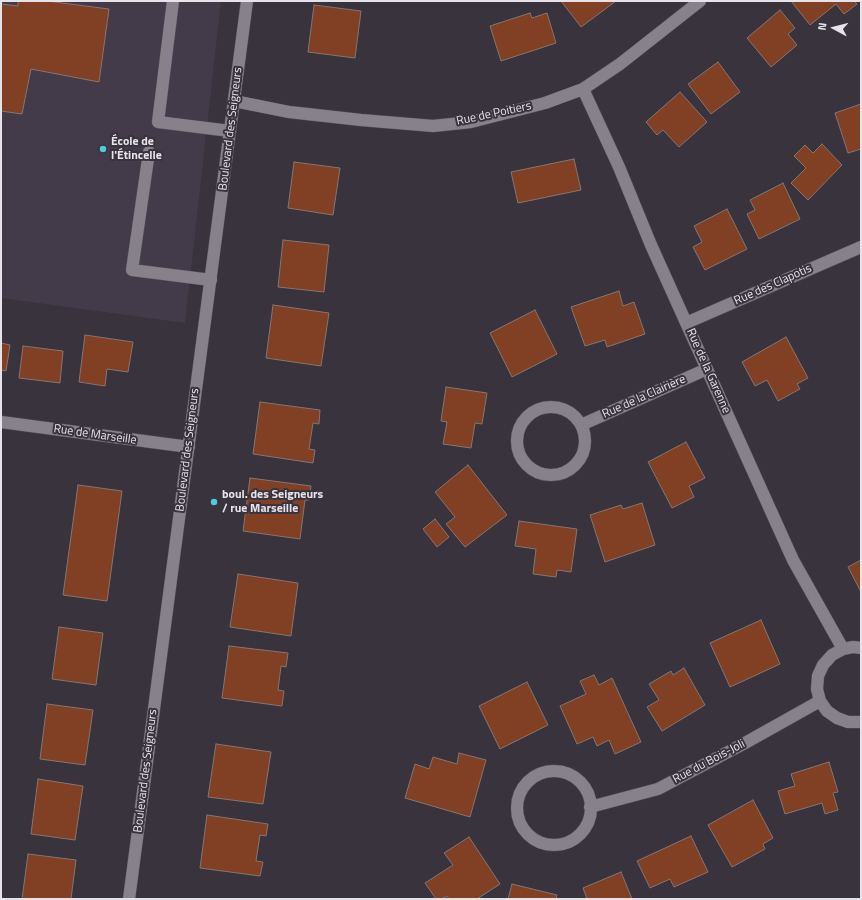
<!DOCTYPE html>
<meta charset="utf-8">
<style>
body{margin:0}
#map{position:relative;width:862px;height:900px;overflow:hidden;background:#38333d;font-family:"Titillium Web",sans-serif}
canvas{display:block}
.frame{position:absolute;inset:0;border:2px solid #e7e3ea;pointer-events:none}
.north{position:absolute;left:814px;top:8px;width:40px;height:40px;-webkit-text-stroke:3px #38333d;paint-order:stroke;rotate:277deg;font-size:11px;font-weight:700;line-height:16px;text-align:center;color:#e7e3ea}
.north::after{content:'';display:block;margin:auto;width:14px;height:18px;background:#e7e3ea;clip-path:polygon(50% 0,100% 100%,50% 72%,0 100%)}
</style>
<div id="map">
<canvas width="862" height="900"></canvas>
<div class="frame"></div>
<div class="north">N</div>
</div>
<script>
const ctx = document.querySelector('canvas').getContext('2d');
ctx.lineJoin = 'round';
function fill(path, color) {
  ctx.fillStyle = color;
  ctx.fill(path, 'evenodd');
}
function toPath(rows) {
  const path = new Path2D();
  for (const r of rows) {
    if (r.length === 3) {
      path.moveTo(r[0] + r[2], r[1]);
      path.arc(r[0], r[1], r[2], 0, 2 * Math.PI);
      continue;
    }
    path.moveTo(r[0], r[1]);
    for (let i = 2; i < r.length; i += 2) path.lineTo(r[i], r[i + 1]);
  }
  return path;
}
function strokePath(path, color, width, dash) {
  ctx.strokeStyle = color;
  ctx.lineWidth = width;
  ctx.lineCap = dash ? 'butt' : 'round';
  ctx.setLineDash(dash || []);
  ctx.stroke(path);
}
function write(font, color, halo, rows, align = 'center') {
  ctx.font = font + ' "Titillium Web",sans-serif';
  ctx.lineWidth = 4;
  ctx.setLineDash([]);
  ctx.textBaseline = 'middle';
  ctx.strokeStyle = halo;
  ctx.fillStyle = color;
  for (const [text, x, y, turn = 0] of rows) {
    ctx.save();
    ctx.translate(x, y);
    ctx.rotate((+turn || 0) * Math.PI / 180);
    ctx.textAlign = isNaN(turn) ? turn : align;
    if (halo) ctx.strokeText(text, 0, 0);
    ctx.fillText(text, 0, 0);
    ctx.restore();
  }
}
const built = toPath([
 [1,1,221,1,185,323,1,298]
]);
const building = toPath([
 [18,1,47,1,109,9,99,82,31,69,22,114,1,111,1,4,18,6,18,1],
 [561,1,616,1,581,27,561,1],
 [791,1,854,1,857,4,844,14,836,4,810,25,791,1],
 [314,5,361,11,355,58,308,52,314,5],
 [780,10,795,28,788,34,797,45,771,67,747,38,780,10],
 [530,13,532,18,547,13,556,43,501,61,490,26,530,13],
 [718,62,740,92,711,114,688,84,718,62],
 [680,92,707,122,679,147,663,130,657,135,646,122,680,92],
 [861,104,861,149,848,153,835,113,861,104],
 [822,144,842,165,808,200,791,183,806,168,794,156,805,145,813,153,822,144],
 [574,159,581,190,518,203,511,172,574,159],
 [294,162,340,168,333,215,288,208,294,162],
 [783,183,800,219,759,239,747,214,755,210,750,200,783,183],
 [727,209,747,249,705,270,693,247,702,242,694,226,727,209],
 [283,240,329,245,324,292,278,287,283,240],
 [619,291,623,306,634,302,645,334,607,347,605,340,585,346,571,307,619,291],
 [273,305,329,313,321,366,266,358,273,305],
 [535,310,557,354,512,377,490,333,535,310],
 [85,335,133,342,128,372,107,369,105,386,79,382,85,335],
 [786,337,808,378,797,384,800,389,778,401,767,380,755,386,742,362,786,337],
 [1,343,10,345,6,371,1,370,1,343],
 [23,346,63,351,60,383,19,378,23,346],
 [446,387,487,393,482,424,475,423,471,448,443,444,447,422,441,421,446,387],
 [260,402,320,410,319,424,313,423,309,449,315,450,313,463,253,454,260,402],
 [686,442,705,478,689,486,694,497,672,508,648,462,686,442],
 [468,465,507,515,465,547,446,524,455,517,435,492,468,465],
 [250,478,311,486,309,500,305,500,300,539,243,531,250,478],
 [78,485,122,491,107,601,63,595,78,485],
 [642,503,655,545,605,562,590,515,621,505,623,509,642,503],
 [435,519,449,537,437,547,423,529,435,519],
 [519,521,577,529,571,572,557,570,556,577,533,574,536,549,515,546,519,521],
 [861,560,861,592,848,567,861,560],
 [238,574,298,583,291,636,230,627,238,574],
 [761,620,780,664,730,687,710,643,761,620],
 [59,627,103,633,96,685,52,679,59,627],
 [229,646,288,653,286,667,281,666,278,690,284,691,282,706,222,698,229,646],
 [684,668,705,705,662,731,647,707,659,700,649,684,671,671,673,675,684,668],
 [594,675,599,685,612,678,641,742,615,754,609,740,597,746,593,737,577,744,560,706,586,694,580,681,594,675],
 [527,682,548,725,500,749,479,706,527,682],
 [47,704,93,710,85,765,40,759,47,704],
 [216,744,271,752,263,804,208,797,216,744],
 [459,753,486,760,470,817,405,798,415,764,429,769,433,757,457,764,459,753],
 [829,762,838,792,833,793,838,810,825,814,822,803,785,814,778,791,795,786,791,774,829,762],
 [38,779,83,786,75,840,31,834,38,779],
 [753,800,773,838,763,844,765,849,732,867,708,825,753,800],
 [207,815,268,824,266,836,260,835,256,861,263,862,260,876,200,868,207,815],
 [691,836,708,872,674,887,670,879,650,888,637,861,691,836],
 [469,837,500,884,477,899,449,899,447,896,442,899,436,899,425,883,453,865,444,853,469,837],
 [28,854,76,860,71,899,22,899,28,854],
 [621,872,632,899,587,899,583,888,621,872],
 [512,884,557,895,556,899,508,899,512,884]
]);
const service = toPath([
 [173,1,158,122,230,131],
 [149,152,132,270,211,280]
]);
const minor = toPath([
 [583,89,619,167,651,245,793,560,843,649],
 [234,101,289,112,361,120,433,126,471,122,545,103,583,89,620,64,700,1],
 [686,323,861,247],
 [551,441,34],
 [1,422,189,447],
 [581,425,707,369],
 [861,648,853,647,843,649,832,655,823,665,818,676,817,689,820,701,827,711,837,718,848,722,861,722],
 [554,808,37],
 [590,807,658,789,745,743,820,701]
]);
const tertiary = toPath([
 [129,899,247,1]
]);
const markers = [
 [103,149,4,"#52cbd8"],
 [214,502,4,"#52cbd8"]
];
const streetNames = [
 ["Rue de Poitiers",494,114,-12],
 ["Boulevard des Seigneurs",231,129,-83],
 ["Rue des Clapotis",773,285,-24],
 ["Rue de la Garenne",708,371,66],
 ["Rue de la Clairière",644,397,-24],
 ["Rue de Marseille",95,435,8],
 ["Boulevard des Seigneurs",188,450,-83],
 ["Rue du Bois-Joli",709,762,-28],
 ["Boulevard des Seigneurs",146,771,-83]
];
const poiNames = [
 ["École de",111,142],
 ["l'Étincelle",111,156],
 ["boul. des Seigneurs",222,495],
 ["/ rue Marseille",222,509]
];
fill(built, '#433a4a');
fill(building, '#814024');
strokePath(building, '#847671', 1);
strokePath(service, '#57525b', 13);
strokePath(minor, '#57525b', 13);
strokePath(tertiary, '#57525b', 13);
strokePath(service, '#87818c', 12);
strokePath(minor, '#87818c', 12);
strokePath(tertiary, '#87818c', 12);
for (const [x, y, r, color] of markers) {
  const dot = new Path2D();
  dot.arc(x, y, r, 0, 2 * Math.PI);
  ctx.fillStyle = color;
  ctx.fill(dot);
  strokePath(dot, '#38333d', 1.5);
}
write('12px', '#e7e3ea', '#38333d', streetNames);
write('bold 12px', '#e7e3ea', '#38333d', poiNames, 'left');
</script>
